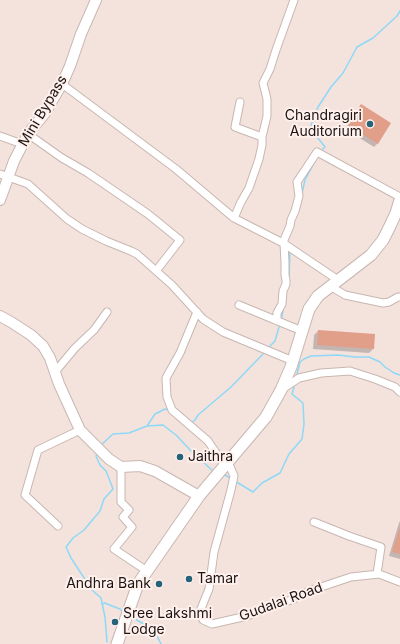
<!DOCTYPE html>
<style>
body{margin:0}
canvas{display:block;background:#f4e2dd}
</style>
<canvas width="400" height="644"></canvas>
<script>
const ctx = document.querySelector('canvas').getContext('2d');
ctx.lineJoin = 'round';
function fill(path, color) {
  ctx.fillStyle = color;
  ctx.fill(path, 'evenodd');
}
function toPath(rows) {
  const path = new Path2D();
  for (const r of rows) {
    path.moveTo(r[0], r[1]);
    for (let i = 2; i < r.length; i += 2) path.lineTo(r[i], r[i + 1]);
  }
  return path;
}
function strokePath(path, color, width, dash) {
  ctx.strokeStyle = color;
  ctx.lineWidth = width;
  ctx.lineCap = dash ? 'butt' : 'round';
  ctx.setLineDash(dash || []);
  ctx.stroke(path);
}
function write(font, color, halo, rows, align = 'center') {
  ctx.font = font + ' Inter,sans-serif';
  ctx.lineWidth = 4;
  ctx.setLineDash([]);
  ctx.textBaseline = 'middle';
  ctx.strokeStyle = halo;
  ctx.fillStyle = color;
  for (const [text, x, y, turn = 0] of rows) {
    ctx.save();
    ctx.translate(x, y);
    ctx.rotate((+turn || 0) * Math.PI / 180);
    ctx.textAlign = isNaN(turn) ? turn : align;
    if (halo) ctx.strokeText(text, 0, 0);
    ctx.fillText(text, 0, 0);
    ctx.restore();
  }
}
const shadow = toPath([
 [358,110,378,143,374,147,345,129],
 [318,331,373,349,369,353,313,349,314,335],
 [400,521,400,559,389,556,399,523]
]);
const stream = toPath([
 [323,149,325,147,310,128,318,107,331,87,343,73,357,47,373,38,397,16,400,11],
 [302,193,305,180,314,163],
 [289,279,290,251],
 [282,317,283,309],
 [270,346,275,341,279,327],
 [297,374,300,362,304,359,311,356,338,355,355,357,369,357,380,362,385,367,394,373,400,375],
 [191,423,195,420,198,415,231,387,263,354],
 [147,426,155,414,165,409,169,410],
 [101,445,113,434,129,433,147,426,163,425,176,435,192,452,213,471],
 [97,454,96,456,100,465,106,471,113,489,104,499,100,511,84,530,73,538,66,547,71,558,92,590,101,598,105,617,107,642],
 [223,474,232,479],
 [235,481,253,492,262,483,280,473,289,454,302,439,304,424,303,403,292,394,294,387],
 [102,604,105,603,112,606,120,609,123,612],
 [130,618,135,619,149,627,151,631,157,636,161,644]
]);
const building = toPath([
 [361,104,391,123,378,144,348,125],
 [318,330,375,334,374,349,317,345],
 [400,527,400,554,392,552]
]);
const street = toPath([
 [62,84,176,169,234,218,283,243,338,280],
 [28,134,62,158,88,173,148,214,180,240,156,271],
 [0,136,22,144],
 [262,137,267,116,267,99,263,83,270,69,276,50,294,0],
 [0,174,28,184,67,219,82,229,106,241,131,251,137,254,172,285,203,319,223,332,293,361],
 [234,218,241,202,249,188,259,159,262,145,262,137,235,127,240,102],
 [284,245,284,240,290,226,291,220,295,211,299,196,297,182,317,152,400,197],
 [330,286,345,295,383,303,389,302,398,297,400,297],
 [239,305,302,331],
 [197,312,180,353,166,378,167,397,172,410,208,441,225,466],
 [277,321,277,313,282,304,283,291,286,284,286,280,285,275,285,262,284,244],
 [55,372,75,348,94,330,107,312],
 [281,390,299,378,321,373,350,371,375,379,395,387,400,392],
 [228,462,234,476,231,490,214,552,209,589,200,611,203,620,212,624,247,616,266,608,294,599,309,591,351,577,379,574,400,582],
 [121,467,121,502,129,510,123,517,132,527,114,549,147,571],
 [314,522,349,536,381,547,377,574],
 [58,526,25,495,38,450,80,430]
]);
const secondary = toPath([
 [0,200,14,161,28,134,45,113,62,84,70,66,81,34,96,0],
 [0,316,11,322,31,335,43,346,50,358,59,384,80,430,109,459,121,467,140,466,155,471,199,496]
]);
const primary = toPath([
 [117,644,138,584,199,496,266,417,281,390,291,367,309,309,318,296,371,255,383,240,390,226,396,213,400,200]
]);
const markers = [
 [370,124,4,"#25637a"],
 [180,457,4,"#25637a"],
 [189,579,4,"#25637a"],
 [159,584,4,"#25637a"],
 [115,622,4,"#25637a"]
];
const streetNames = [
 ["Mini Bypass",43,111,-59],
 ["Gudalai Road",281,602,-20]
];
const poiNames = [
 ["Chandragiri",362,116,"right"],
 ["Auditorium",362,132,"right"],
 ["Jaithra",188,457],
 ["Tamar",197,579],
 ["Andhra Bank",151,584,"right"],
 ["Sree Lakshmi",123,614],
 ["Lodge",123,630]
];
fill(shadow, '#0003');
strokePath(stream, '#8dd9f7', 1.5);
fill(building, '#e19e88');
strokePath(street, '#c8b7b1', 9);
strokePath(secondary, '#c8b7b1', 12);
strokePath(primary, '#c8b7b1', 13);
strokePath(street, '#fff', 7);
strokePath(secondary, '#fff', 10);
strokePath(primary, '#fff', 11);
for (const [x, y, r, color] of markers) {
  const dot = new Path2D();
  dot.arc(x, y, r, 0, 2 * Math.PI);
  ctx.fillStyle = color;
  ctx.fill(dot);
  strokePath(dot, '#fff0ec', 1.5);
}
write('14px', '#191311', '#fff0ec', streetNames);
write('14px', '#191311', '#fff0ec', poiNames, 'left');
</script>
